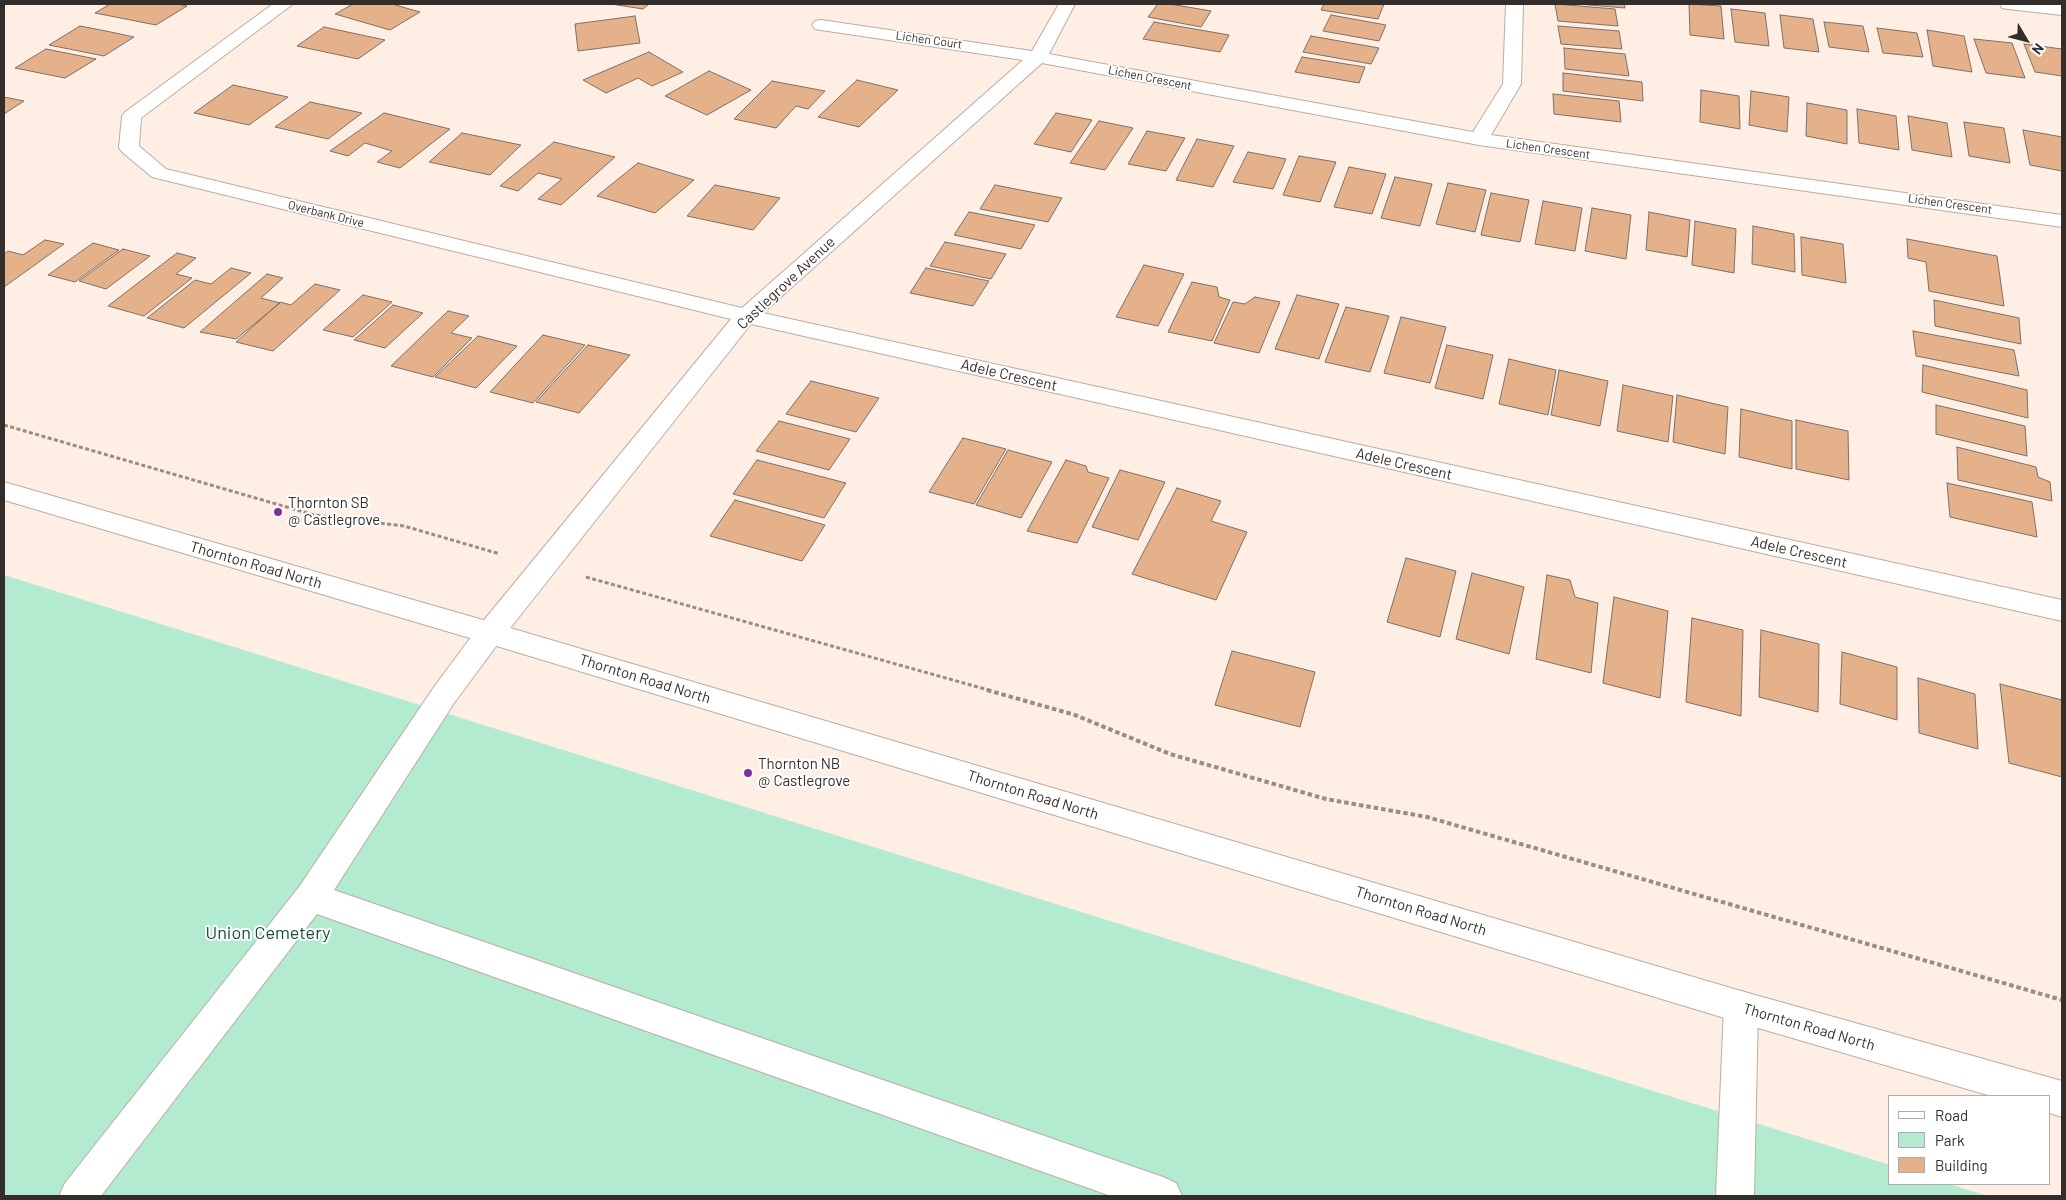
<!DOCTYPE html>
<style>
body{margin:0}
#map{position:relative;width:2066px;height:1200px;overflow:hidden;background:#feeee4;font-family:Barlow,sans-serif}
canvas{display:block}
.frame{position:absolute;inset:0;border:5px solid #342e2b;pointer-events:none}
.legend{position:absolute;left:1888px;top:1095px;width:162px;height:90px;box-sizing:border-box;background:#fff;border:1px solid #aeabaa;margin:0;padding:6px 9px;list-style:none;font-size:15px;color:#342e2b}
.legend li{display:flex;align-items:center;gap:10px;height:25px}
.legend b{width:25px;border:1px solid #aeabaa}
.north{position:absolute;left:2001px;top:15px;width:50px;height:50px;-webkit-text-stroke:4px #fff;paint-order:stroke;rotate:127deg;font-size:14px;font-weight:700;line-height:20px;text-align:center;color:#342e2b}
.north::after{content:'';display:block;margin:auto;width:18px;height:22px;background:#342e2b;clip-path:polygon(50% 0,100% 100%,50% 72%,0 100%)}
</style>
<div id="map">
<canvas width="2066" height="1200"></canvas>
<div class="frame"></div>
<ul class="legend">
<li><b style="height:6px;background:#fff"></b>Road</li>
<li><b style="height:14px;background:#b2ebd0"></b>Park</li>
<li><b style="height:14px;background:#e5b18a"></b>Building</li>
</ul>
<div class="north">N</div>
</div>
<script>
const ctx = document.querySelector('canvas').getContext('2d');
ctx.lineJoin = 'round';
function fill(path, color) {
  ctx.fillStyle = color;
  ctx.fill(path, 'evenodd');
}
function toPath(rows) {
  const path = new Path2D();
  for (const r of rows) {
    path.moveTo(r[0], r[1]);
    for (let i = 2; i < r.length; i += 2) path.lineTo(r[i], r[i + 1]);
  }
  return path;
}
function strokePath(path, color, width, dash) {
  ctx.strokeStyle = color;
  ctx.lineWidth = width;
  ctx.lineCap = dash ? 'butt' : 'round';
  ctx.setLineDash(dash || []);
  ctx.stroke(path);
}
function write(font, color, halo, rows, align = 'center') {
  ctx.font = font + ' Barlow,sans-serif';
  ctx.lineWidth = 4;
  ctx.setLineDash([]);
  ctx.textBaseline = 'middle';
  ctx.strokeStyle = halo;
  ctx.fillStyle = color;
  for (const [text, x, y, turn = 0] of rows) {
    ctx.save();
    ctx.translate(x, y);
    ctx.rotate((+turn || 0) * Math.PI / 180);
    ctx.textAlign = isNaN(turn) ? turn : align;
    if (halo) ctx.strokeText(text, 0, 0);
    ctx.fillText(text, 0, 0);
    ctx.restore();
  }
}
const green = toPath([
 [4,575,1890,1165,1890,1184,1949,1184,1988,1196,4,1196]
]);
const building = toPath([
 [110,4,177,4,187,6,156,25,95,13,110,4],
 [353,4,392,4,420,12,390,30,335,14,353,4],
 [611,4,649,4,643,9,611,4],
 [1158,4,1170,4,1211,11,1201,27,1148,17,1158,4],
 [1324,4,1384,4,1378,19,1321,10,1324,4],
 [1555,4,1615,9,1618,26,1558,21,1555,4],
 [1578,4,1624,4,1625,8,1578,4],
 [1689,4,1721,6,1724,39,1690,35,1689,4],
 [1731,9,1765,13,1769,46,1735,42,1731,9],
 [1331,15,1386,25,1379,41,1323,31,1331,15],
 [1780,15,1813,19,1819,52,1784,48,1780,15],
 [635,16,640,43,578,51,575,24,635,16],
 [1154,22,1229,35,1220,52,1143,39,1154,22],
 [1824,22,1863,26,1869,52,1829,47,1824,22],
 [80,26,106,31,134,37,104,56,49,45,80,26],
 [1558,26,1619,31,1622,49,1561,44,1558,26],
 [324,27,385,40,358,59,297,46,324,27],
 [1877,28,1917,33,1923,57,1883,53,1877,28],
 [1927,30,1964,36,1972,72,1933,66,1927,30],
 [1311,36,1379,48,1371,64,1303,52,1311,36],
 [1974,39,2012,43,2025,78,1986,73,1974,39],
 [2024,44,2062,49,2062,76,2035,72,2024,44],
 [1564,48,1625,54,1629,76,1565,69,1564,48],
 [46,49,96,59,65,78,15,68,46,49],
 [649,52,683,72,652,86,638,78,606,93,583,80,649,52],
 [1302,57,1365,67,1359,83,1295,72,1302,57],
 [709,71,751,90,707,115,665,96,709,71],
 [1563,73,1642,82,1643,101,1563,91,1563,73],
 [857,80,898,90,859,127,818,117,857,80],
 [772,81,825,91,808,109,796,106,776,128,734,119,772,81],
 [233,85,288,97,249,125,194,113,233,85],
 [1701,90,1739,96,1740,129,1700,122,1701,90],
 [1751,91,1789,97,1787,132,1749,125,1751,91],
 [1553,94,1619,101,1621,122,1554,114,1553,94],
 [4,97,24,101,4,114,4,97],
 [310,102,362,113,328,139,275,127,310,102],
 [1807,103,1847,110,1847,144,1806,136,1807,103],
 [1857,109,1896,116,1899,150,1859,143,1857,109],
 [384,113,450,129,400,168,377,162,392,151,365,143,348,156,330,151,384,113],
 [1056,113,1092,120,1071,152,1034,144,1056,113],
 [1908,116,1947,123,1952,157,1912,150,1908,116],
 [1099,121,1133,128,1105,170,1070,163,1099,121],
 [1964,122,2004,128,2010,163,1969,156,1964,122],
 [2023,130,2062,137,2062,171,2030,165,2023,130],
 [1147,131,1185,138,1166,171,1128,164,1147,131],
 [462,133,521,145,490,175,429,162,462,133],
 [1197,139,1234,146,1213,187,1176,180,1197,139],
 [554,142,615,157,561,205,538,199,562,179,538,173,518,191,500,186,554,142],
 [1248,152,1286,159,1273,189,1233,182,1248,152],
 [1299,156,1336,162,1320,202,1283,195,1299,156],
 [638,163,694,180,655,213,597,196,638,163],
 [1349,167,1386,174,1372,214,1334,207,1349,167],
 [1395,177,1432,184,1420,226,1381,218,1395,177],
 [1448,183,1486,190,1475,232,1436,224,1448,183],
 [715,185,780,198,753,230,687,216,715,185],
 [995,185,1062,198,1048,222,980,209,995,185],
 [1491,193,1529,200,1520,242,1481,235,1491,193],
 [1543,201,1582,208,1575,251,1535,244,1543,201],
 [1592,208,1631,215,1626,259,1585,251,1592,208],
 [969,212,1035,225,1021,249,954,235,969,212],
 [1649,212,1690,220,1687,257,1646,250,1649,212],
 [1695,221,1736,229,1734,273,1692,265,1695,221],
 [1753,226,1794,234,1795,272,1752,264,1753,226],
 [1801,237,1843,244,1846,283,1802,275,1801,237],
 [1907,239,1997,256,2004,306,1929,291,1926,262,1908,258,1907,239],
 [45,240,64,244,4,287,4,254,8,251,23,255,45,240],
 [945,242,1006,254,991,279,930,266,945,242],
 [93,243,119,250,75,282,48,275,93,243],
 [123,249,150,256,106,289,79,281,123,249],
 [177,253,196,258,176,274,192,278,144,316,108,306,177,253],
 [1144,265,1184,274,1158,326,1116,317,1144,265],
 [231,268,251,273,184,328,147,318,195,280,211,284,231,268],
 [926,268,989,281,973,306,910,293,926,268],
 [267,274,283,278,261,298,280,303,236,339,200,332,267,274],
 [1192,282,1217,287,1219,297,1230,300,1212,341,1168,332,1192,282],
 [315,284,340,290,273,351,236,342,280,302,291,305,315,284],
 [363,295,392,302,353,337,323,330,363,295],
 [1297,295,1339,304,1319,359,1275,349,1297,295],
 [1255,297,1280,302,1259,353,1214,343,1233,302,1245,304,1255,297],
 [1934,300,2019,318,2021,344,1935,326,1934,300],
 [393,305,423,313,385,348,354,340,393,305],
 [1346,307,1389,316,1370,372,1325,362,1346,307],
 [448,311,469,316,451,333,472,338,433,377,391,366,448,311],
 [1401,317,1446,327,1430,383,1384,373,1401,317],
 [1913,331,2014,350,2019,376,1916,356,1913,331],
 [543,335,585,345,533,403,490,392,543,335],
 [478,336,517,346,476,388,435,377,478,336],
 [588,345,630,355,579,413,536,402,588,345],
 [1447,345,1493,355,1483,399,1435,388,1447,345],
 [1509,359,1556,370,1548,415,1499,404,1509,359],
 [1923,365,2027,390,2028,418,1922,392,1923,365],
 [1559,370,1608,381,1600,426,1551,415,1559,370],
 [811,381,879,398,856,432,786,414,811,381],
 [1623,385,1673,396,1668,442,1617,431,1623,385],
 [1677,395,1728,407,1725,454,1673,442,1677,395],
 [1936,405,2025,426,2027,456,1936,434,1936,405],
 [1741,409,1792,421,1792,469,1739,457,1741,409],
 [1796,420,1848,431,1849,480,1796,469,1796,420],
 [779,421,850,439,829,470,756,451,779,421],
 [963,438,1006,449,974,504,929,492,963,438],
 [1957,447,2036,467,2038,477,2050,482,2052,501,1958,480,1957,447],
 [1008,450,1052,462,1021,518,976,505,1008,450],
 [757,460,846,483,824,518,733,494,757,460],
 [1066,460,1086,466,1088,472,1109,478,1077,543,1027,531,1066,460],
 [1120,470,1165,482,1138,540,1092,527,1120,470],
 [1947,483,2032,502,2037,537,1950,517,1947,483],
 [1177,488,1221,501,1211,521,1247,532,1216,600,1132,574,1177,488],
 [735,500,825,525,802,561,710,536,735,500],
 [1406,558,1456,571,1440,637,1387,622,1406,558],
 [1472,573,1524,587,1509,654,1456,639,1472,573],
 [1547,575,1570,580,1575,597,1598,603,1591,673,1536,659,1547,575],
 [1614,597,1668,611,1660,698,1603,683,1614,597],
 [1692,618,1743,630,1741,716,1686,702,1692,618],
 [1761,630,1819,644,1818,712,1759,697,1761,630],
 [1232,651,1315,672,1300,727,1215,705,1232,651],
 [1842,652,1897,667,1897,720,1840,704,1842,652],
 [1918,678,1975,694,1978,749,1919,733,1918,678],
 [2000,684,2062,700,2062,777,2009,763,2000,684]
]);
const pathFar1 = toPath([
 [4,425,314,515,404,526,500,554],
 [586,577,992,691]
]);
const path = toPath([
 [987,690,1075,715,1170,754,1326,799,1427,817,2062,1000]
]);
const lane = toPath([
 [490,622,500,625,504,633,500,641,454,703,334,890,1163,1177,1176,1183,1182,1196,1111,1196,317,914,101,1196,59,1196,65,1183,299,887,434,687,480,625,490,622],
 [1741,991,1753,995,1758,1007,1754,1196,1716,1196,1724,1007,1729,995,1741,991]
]);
const street = toPath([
 [273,4,293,4,141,118,139,146,166,169,742,308,1023,60,821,30,815,29,812,25,815,21,821,20,1032,51,1059,4,1075,4,1049,54,1473,132,1503,84,1506,4,1523,4,1521,84,1491,135,2062,215,2062,227,1479,145,1042,63,763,313,2062,600,2062,621,751,324,500,641,490,644,480,641,476,633,480,625,731,319,152,177,122,152,119,148,122,116,125,112,273,4],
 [2000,4,2062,5,2062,15,2008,9,2002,8,2000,4]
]);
const secondary = toPath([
 [4,482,490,622,1741,991,2062,1081,2062,1117,2050,1113,2050,1096,1991,1096,1741,1023,490,644,4,500,4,482]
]);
const markers = [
 [278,512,5,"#7e2fa0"],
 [748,773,5,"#7e2fa0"]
];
const farStreetnames = [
 ["Lichen Court",929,40,8],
 ["Lichen Crescent",1150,78,11],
 ["Lichen Crescent",1548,149,8],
 ["Lichen Crescent",1950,204,8],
 ["Overbank Drive",326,214,14]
];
const streetNames = [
 ["Castlegrove Avenue",786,283,-43],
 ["Adele Crescent",1009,375,13],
 ["Adele Crescent",1404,464,13],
 ["Adele Crescent",1799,552,13],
 ["Thornton Road North",256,565,16],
 ["Thornton Road North",645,679,17],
 ["Thornton Road North",1033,795,17],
 ["Thornton Road North",1421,911,17],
 ["Thornton Road North",1809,1027,16]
];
const poiNames = [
 ["Thornton SB",288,503],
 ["@ Castlegrove",288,520],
 ["Thornton NB",758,764],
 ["@ Castlegrove",758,781]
];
const nearParknames = [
 ["Union Cemetery",268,933]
];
fill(green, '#b2ebd0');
fill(building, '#e5b18a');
strokePath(building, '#7d7067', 1);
strokePath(lane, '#bbada3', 2);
strokePath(street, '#bbada3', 2);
strokePath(secondary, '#bbada3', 2);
strokePath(pathFar1, '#978c86', 3, [4, 2.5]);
strokePath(path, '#978c86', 4, [4.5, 3]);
fill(lane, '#fff');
fill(street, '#fff');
fill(secondary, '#fff');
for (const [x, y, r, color] of markers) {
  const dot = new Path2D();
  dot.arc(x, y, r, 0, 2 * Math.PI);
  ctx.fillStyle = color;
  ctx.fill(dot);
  strokePath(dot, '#fff', 2);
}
write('12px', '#342e2b', '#fff', farStreetnames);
write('15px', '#342e2b', '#fff', streetNames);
write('15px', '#342e2b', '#fff', poiNames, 'left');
write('18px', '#174b37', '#fff', nearParknames);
</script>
